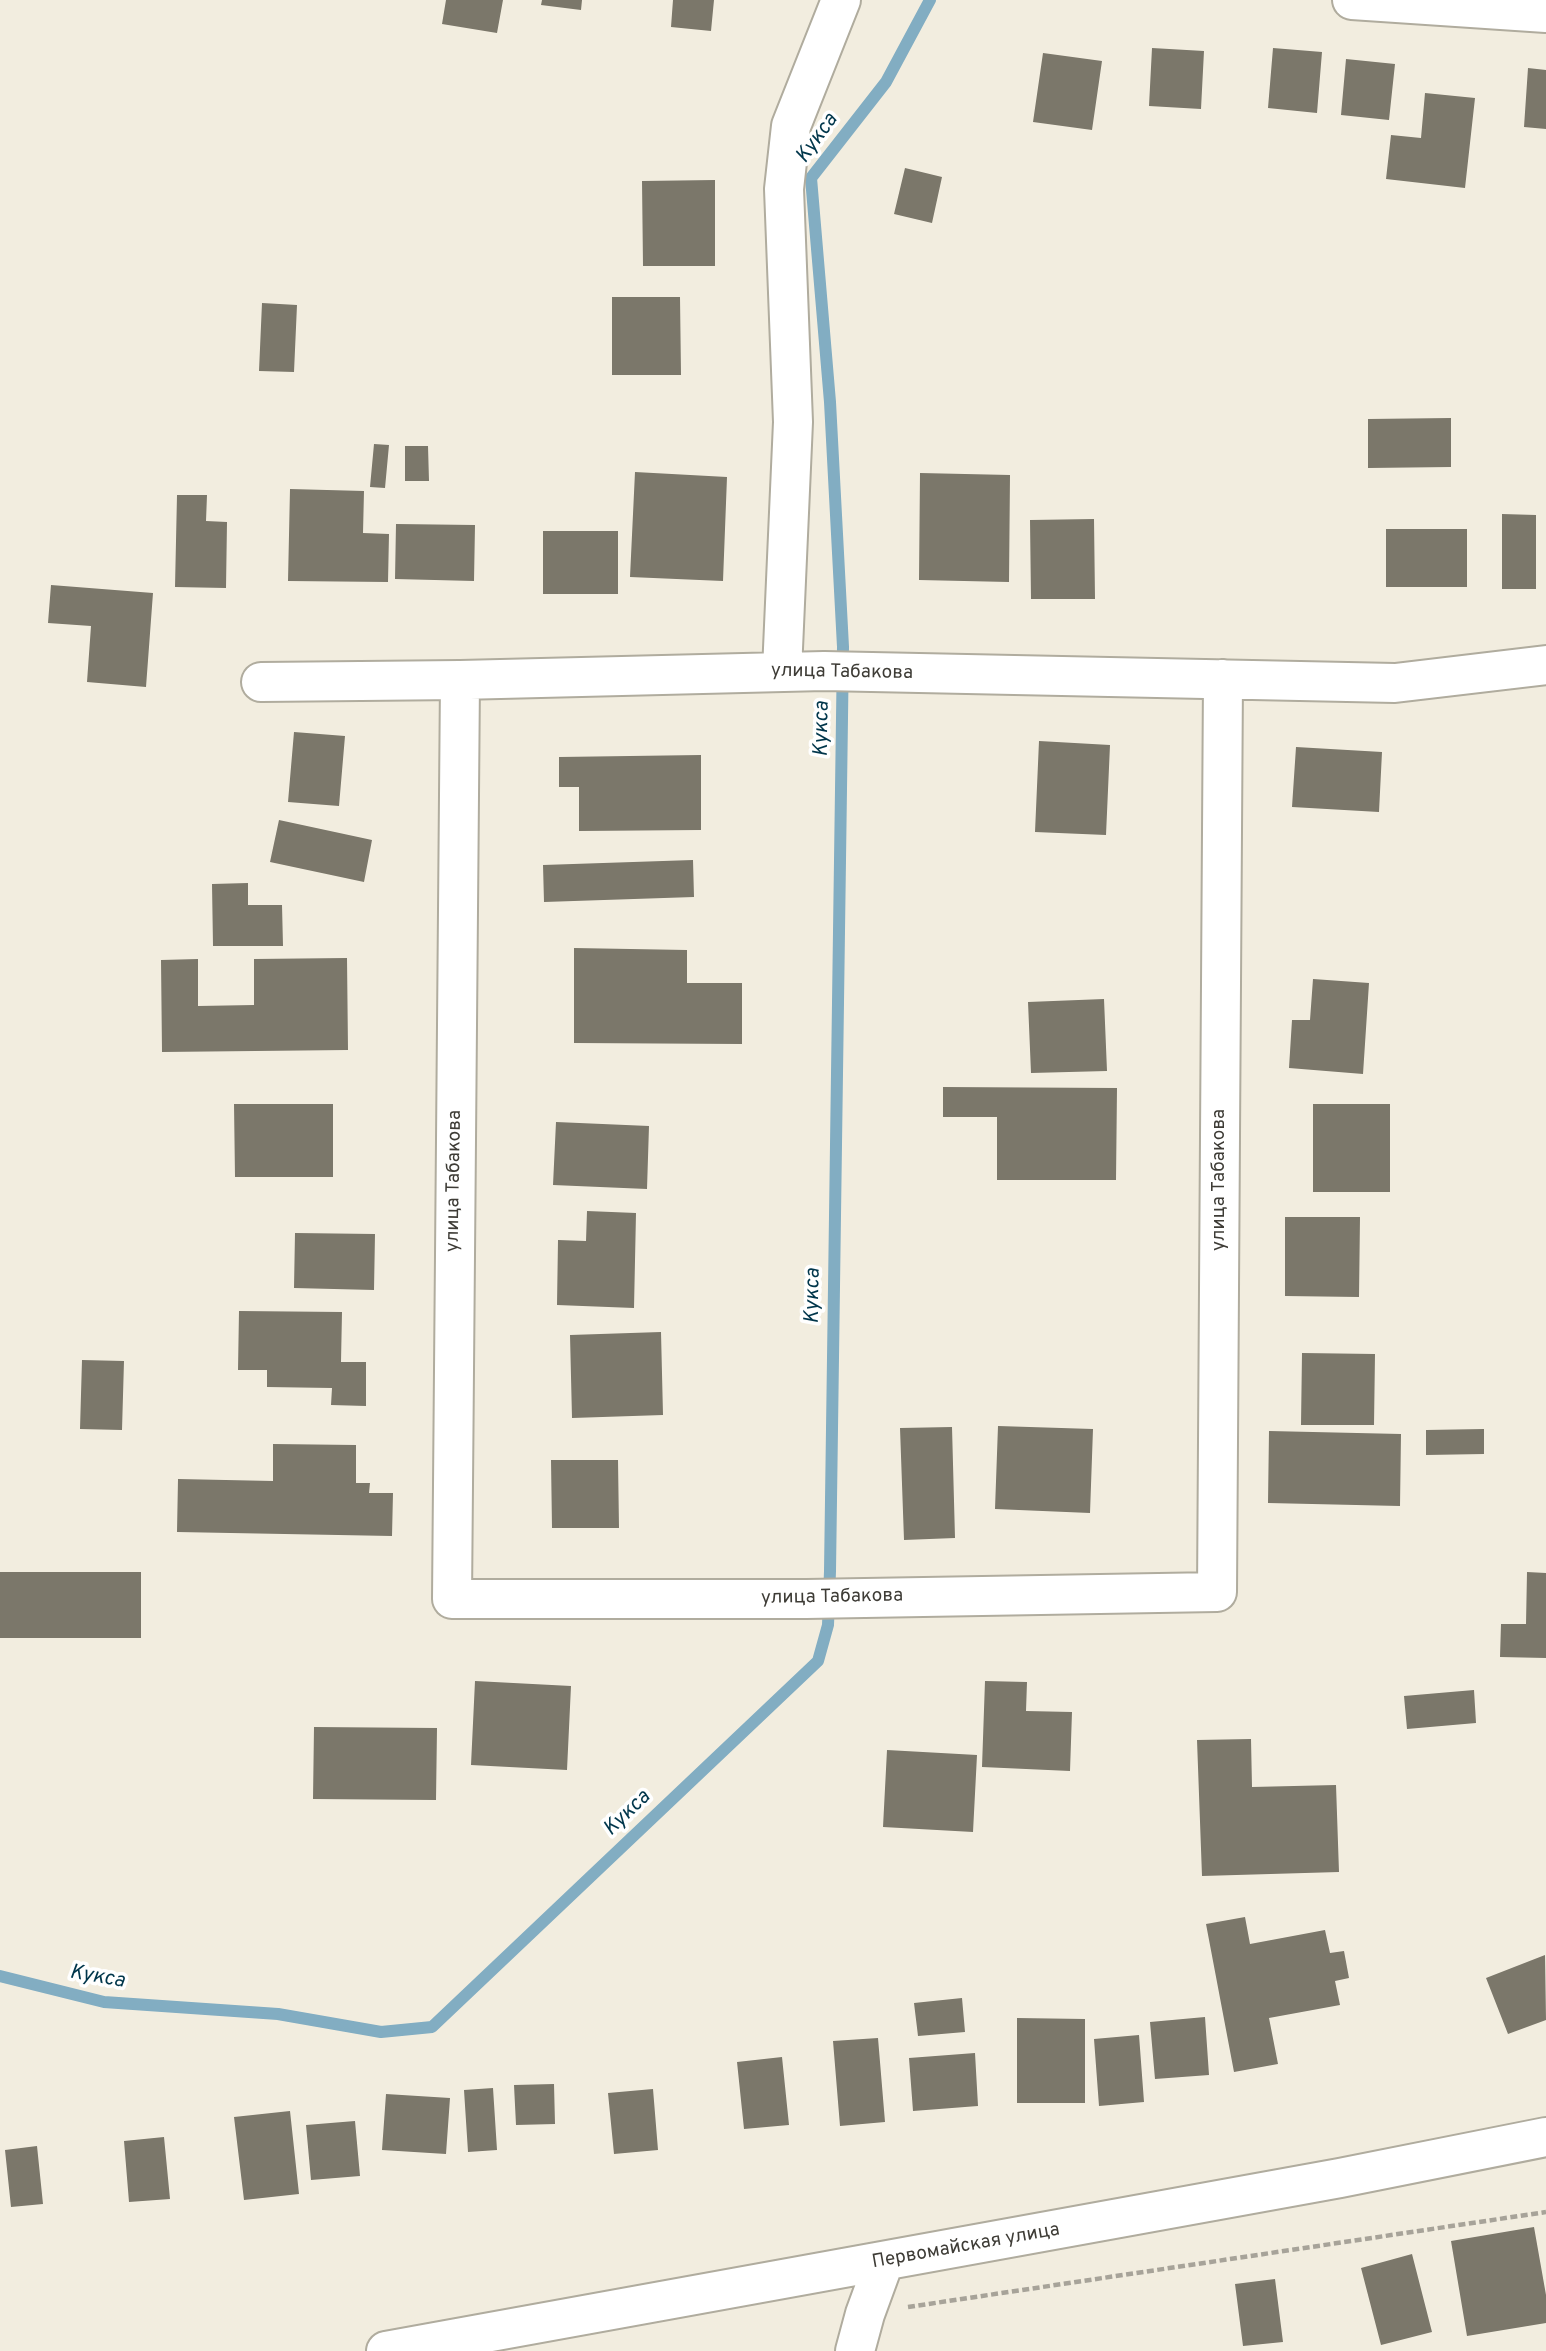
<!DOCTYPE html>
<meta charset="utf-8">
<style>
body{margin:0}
canvas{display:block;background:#f2eddf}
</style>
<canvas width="1546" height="2351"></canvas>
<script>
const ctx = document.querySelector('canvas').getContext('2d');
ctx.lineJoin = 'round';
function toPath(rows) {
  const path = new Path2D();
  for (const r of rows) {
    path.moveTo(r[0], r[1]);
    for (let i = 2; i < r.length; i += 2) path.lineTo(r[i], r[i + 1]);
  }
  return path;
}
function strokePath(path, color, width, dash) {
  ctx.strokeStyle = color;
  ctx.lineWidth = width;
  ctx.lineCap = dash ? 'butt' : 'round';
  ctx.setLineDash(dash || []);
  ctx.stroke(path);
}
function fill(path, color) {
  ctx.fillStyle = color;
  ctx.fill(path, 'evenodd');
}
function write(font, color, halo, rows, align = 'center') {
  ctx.font = font + ' Overpass,sans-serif';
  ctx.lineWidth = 7;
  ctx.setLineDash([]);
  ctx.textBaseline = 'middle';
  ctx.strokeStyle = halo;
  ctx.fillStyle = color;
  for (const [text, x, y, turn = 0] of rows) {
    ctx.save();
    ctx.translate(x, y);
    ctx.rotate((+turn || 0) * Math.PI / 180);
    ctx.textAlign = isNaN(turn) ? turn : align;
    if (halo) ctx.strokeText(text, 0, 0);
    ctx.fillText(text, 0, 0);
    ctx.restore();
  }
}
const stream = toPath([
 [0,1976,104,2002,278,2014,381,2032,432,2027,818,1661,828,1625,830,1571,843,647,830,402,811,178,886,82,930,0]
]);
const building = toPath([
 [446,0,503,0,497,33,442,24],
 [542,0,582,0,581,10,541,5],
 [673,0,714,0,711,31,671,27],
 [1152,48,1204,51,1201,109,1149,106],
 [1273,48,1322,52,1317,113,1268,108],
 [1043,53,1102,61,1092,130,1033,122],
 [1346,59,1395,64,1389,120,1341,115],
 [1528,68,1546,70,1546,129,1524,127],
 [1425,93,1475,98,1465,188,1386,179,1391,135,1421,138],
 [905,168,942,177,932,223,894,214],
 [715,180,715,266,643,266,642,181],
 [612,297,680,297,681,375,612,375],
 [262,303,297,305,294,372,259,371],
 [1451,418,1451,467,1368,468,1368,419],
 [374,444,389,445,385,488,370,487],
 [405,446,428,446,429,481,405,481],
 [635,472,727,477,723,581,630,577],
 [920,473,1010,475,1009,582,919,580],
 [290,489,364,491,363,533,389,534,388,582,288,581],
 [177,495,207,495,206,521,227,522,226,588,175,587],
 [1502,514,1536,515,1536,589,1502,589],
 [1094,519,1095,599,1031,599,1030,520],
 [396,524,475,525,474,581,395,579],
 [1386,529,1467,529,1467,587,1386,587],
 [543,531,618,531,618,594,543,594],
 [51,585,153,593,146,687,87,682,91,626,48,623],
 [294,732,345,736,339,806,288,802],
 [1039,741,1110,745,1106,835,1035,832],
 [1296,747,1382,752,1379,812,1292,807],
 [701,755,701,830,579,831,579,787,559,787,559,757],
 [279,820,372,840,364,882,270,862],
 [693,860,694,897,544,902,543,865],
 [248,883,248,905,282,905,283,946,213,946,212,884],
 [574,948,687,950,687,983,742,983,742,1044,574,1043],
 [347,958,348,1050,162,1052,161,960,198,959,198,1006,254,1005,254,959],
 [1313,979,1369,983,1363,1074,1289,1068,1292,1020,1310,1020],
 [1104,999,1107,1071,1031,1073,1028,1002],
 [943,1087,1117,1088,1116,1180,997,1180,997,1117,943,1117],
 [234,1104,333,1104,333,1177,235,1177],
 [1313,1104,1390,1104,1390,1192,1313,1192],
 [556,1122,649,1126,647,1189,553,1185],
 [587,1211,636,1213,634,1308,557,1305,558,1240,586,1241],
 [1285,1217,1360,1217,1359,1297,1285,1296],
 [295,1233,375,1234,374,1290,294,1288],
 [239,1311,342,1312,341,1362,366,1362,366,1406,331,1405,332,1388,267,1387,267,1370,238,1370],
 [661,1332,663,1415,572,1418,570,1335],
 [1302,1353,1375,1354,1374,1425,1301,1425],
 [82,1360,124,1361,122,1430,80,1429],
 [998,1426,1093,1429,1090,1513,995,1509],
 [952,1427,955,1538,904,1540,900,1428],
 [1484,1429,1484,1454,1426,1455,1426,1430],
 [1269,1431,1401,1434,1400,1506,1268,1503],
 [273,1444,356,1445,356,1483,370,1483,369,1493,393,1493,392,1536,177,1532,178,1479,273,1481],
 [551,1460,618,1460,619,1528,552,1528],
 [0,1572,141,1572,141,1638,0,1638],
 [1527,1572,1546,1573,1546,1658,1500,1657,1501,1624,1526,1624],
 [475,1681,571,1686,567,1770,471,1765],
 [985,1681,1027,1682,1026,1711,1072,1712,1070,1771,982,1767],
 [1474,1690,1476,1723,1407,1729,1404,1696],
 [314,1727,437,1728,436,1800,313,1799],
 [1251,1739,1252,1787,1336,1785,1339,1872,1202,1876,1197,1740],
 [887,1750,977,1755,973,1832,883,1827],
 [1245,1917,1250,1944,1325,1930,1330,1953,1344,1951,1349,1978,1335,1981,1340,2005,1269,2018,1278,2064,1234,2072,1206,1924],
 [1545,1955,1546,2020,1508,2034,1486,1978],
 [962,1998,965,2032,918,2036,914,2003],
 [1205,2017,1209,2075,1155,2079,1150,2022],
 [1017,2018,1085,2019,1085,2103,1017,2103],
 [1139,2035,1144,2102,1099,2106,1094,2039],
 [878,2038,885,2122,840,2126,833,2041],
 [975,2053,978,2106,913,2111,909,2058],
 [782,2057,789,2125,744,2129,737,2062],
 [554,2084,555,2124,516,2125,514,2085],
 [493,2088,497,2150,468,2152,464,2090],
 [653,2089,658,2150,614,2154,608,2093],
 [386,2094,450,2098,446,2154,382,2150],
 [290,2111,299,2194,244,2200,234,2117],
 [355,2121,360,2176,311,2180,306,2125],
 [164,2137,170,2199,129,2202,124,2141],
 [37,2146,43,2204,11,2207,5,2150],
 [1534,2227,1546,2295,1546,2323,1467,2336,1451,2241],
 [1412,2254,1432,2332,1381,2345,1361,2268],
 [1275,2279,1283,2342,1243,2346,1235,2284]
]);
const path = toPath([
 [908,2307,1546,2212]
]);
const minor = toPath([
 [1352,0,1546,13],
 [782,671,793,422,784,189,791,126,841,0],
 [460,680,452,1599,806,1599,1217,1592,1223,679],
 [261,682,460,680,824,671,1395,683,1546,665],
 [386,2351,1340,2178,1546,2137],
 [855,2351,865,2314,884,2262]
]);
const streetNames = [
 ["улица Табакова",842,673,1],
 ["улица Табакова",1220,1180,-90],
 ["улица Табакова",455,1181,-89],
 ["улица Табакова",832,1598,-1],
 ["Первомайская улица",966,2247,-10]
];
const waterNames = [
 ["Кукса",818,139,-54],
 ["Кукса",823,729,-89],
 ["Кукса",814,1296,-89],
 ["Кукса",628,1814,-44],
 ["Кукса",97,1978,10]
];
strokePath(stream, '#82adc2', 12);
fill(building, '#7b776a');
strokePath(minor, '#b0ac9e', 42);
strokePath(path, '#a7a399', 4.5, [7, 3.5]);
strokePath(minor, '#fff', 38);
write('19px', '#3e3c36', '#fff', streetNames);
write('italic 21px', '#00364b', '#fff', waterNames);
</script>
